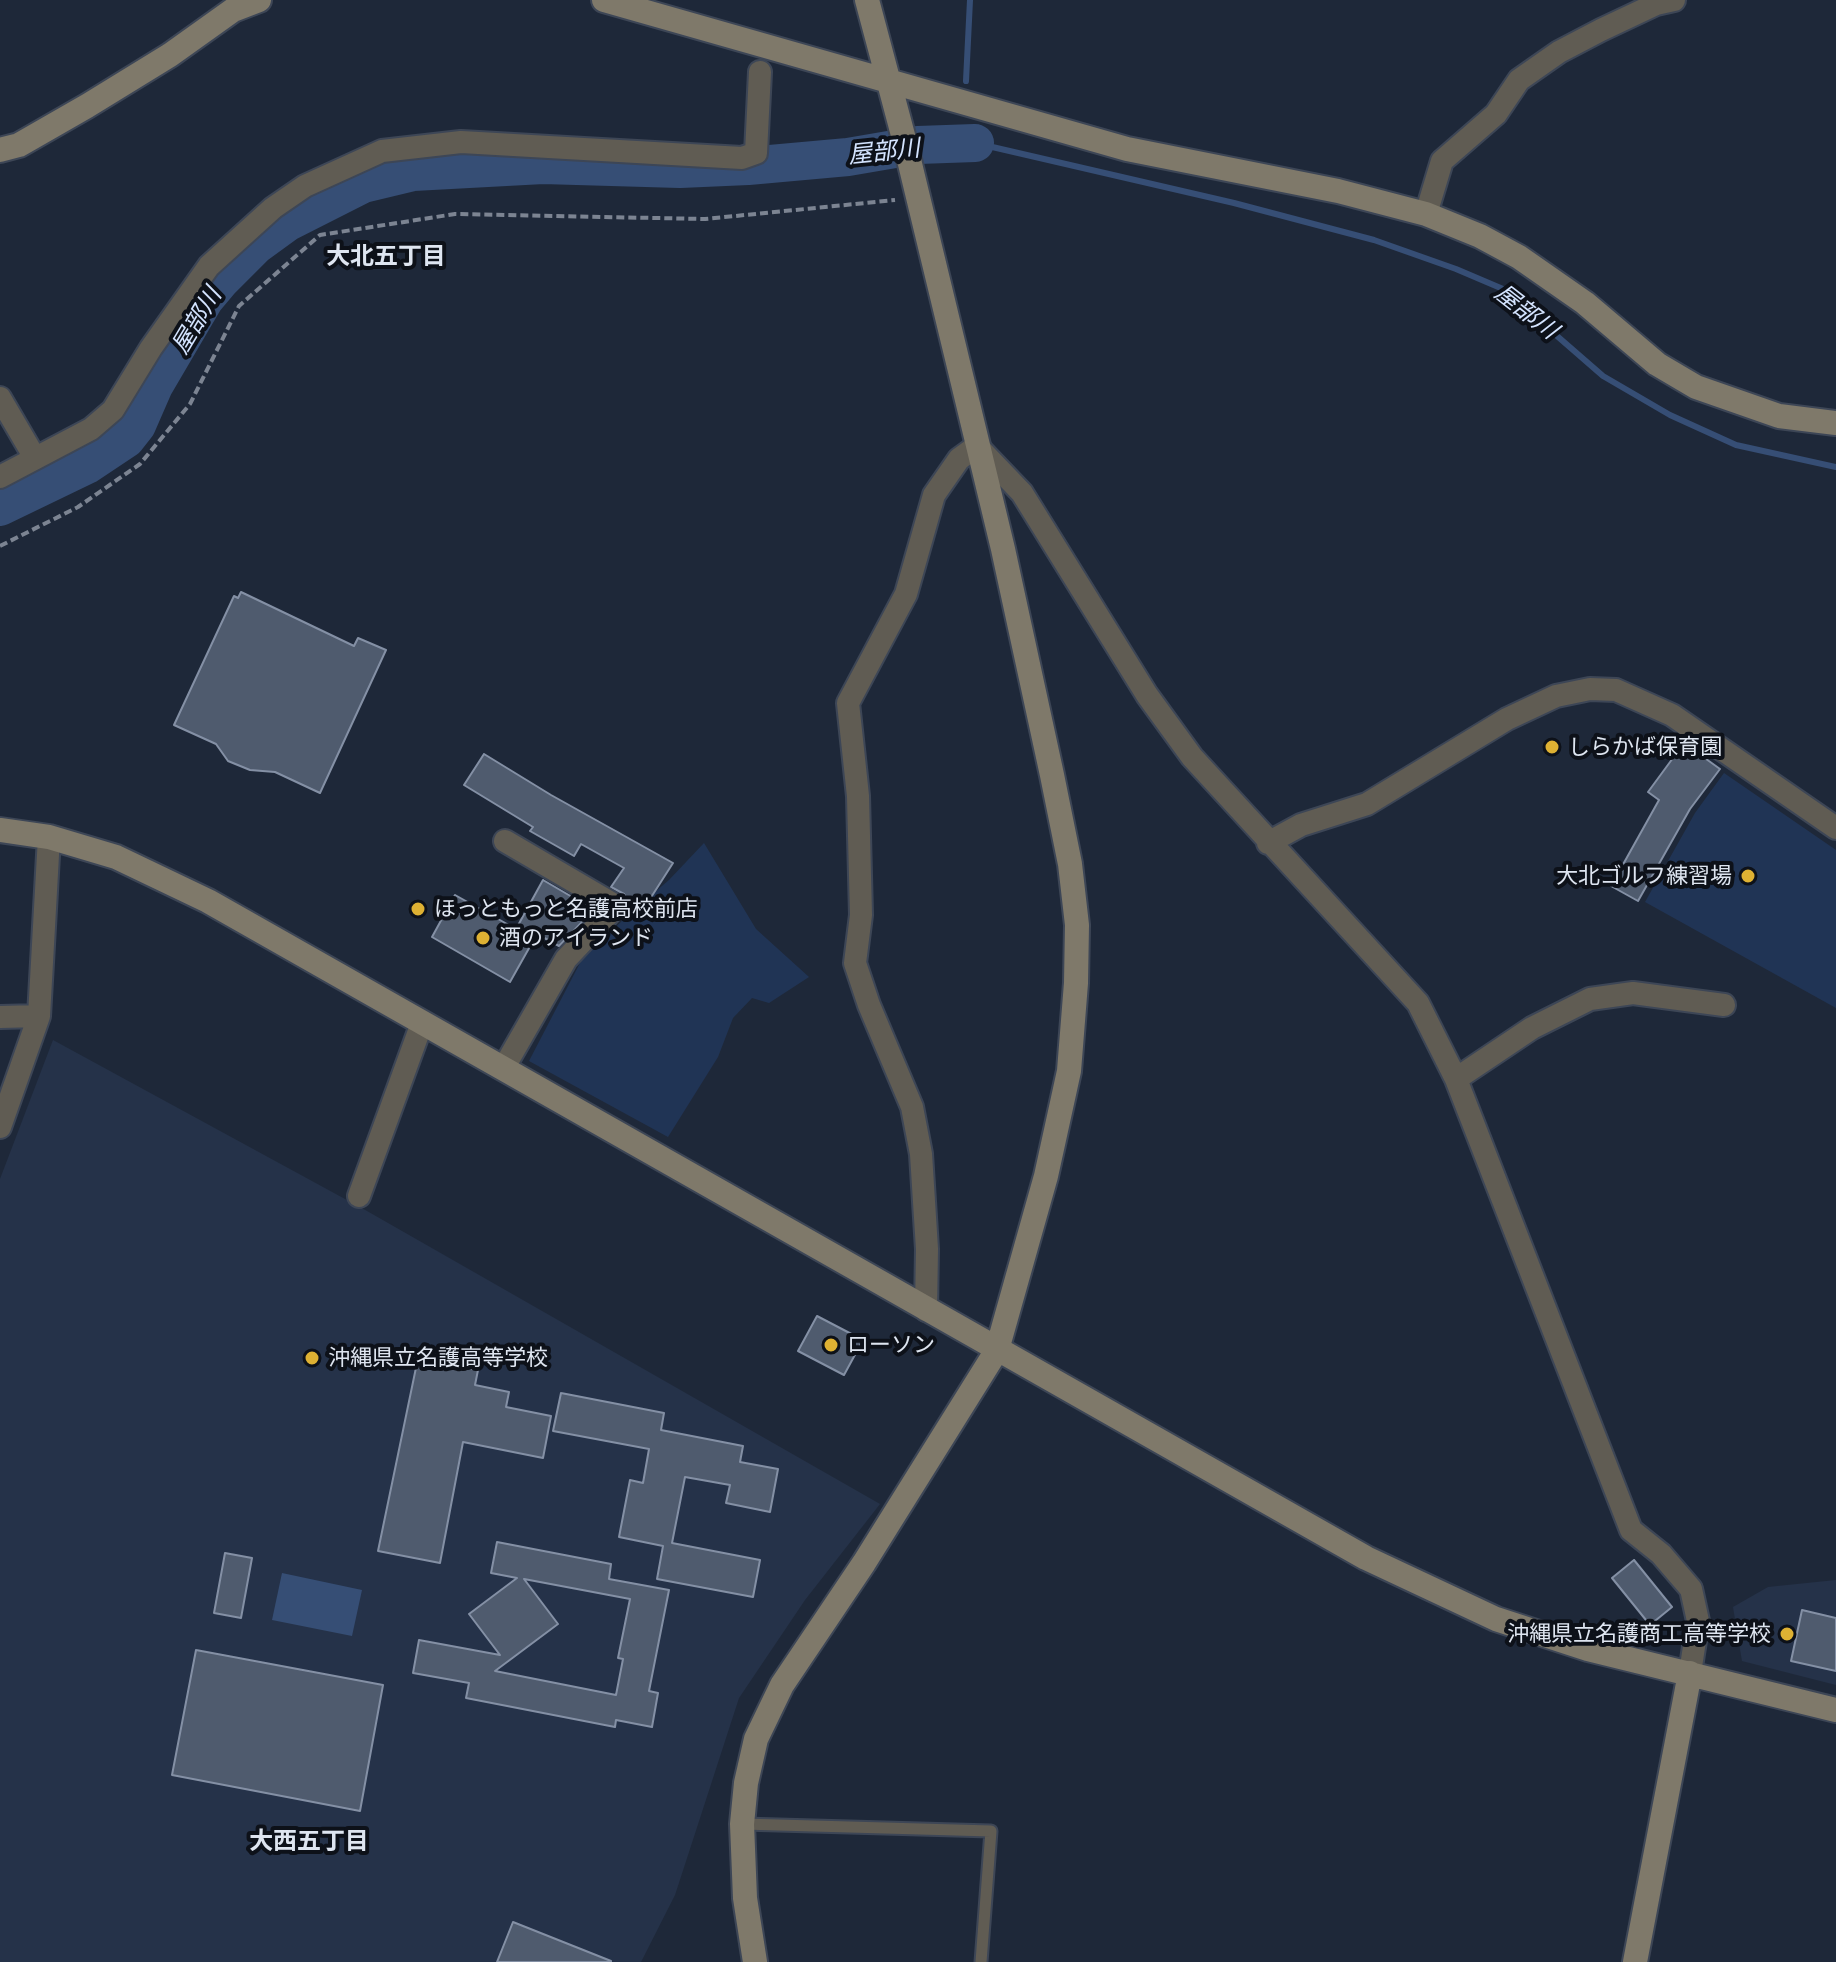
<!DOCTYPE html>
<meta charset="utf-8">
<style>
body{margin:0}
canvas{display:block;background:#1e2839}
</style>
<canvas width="1836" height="1962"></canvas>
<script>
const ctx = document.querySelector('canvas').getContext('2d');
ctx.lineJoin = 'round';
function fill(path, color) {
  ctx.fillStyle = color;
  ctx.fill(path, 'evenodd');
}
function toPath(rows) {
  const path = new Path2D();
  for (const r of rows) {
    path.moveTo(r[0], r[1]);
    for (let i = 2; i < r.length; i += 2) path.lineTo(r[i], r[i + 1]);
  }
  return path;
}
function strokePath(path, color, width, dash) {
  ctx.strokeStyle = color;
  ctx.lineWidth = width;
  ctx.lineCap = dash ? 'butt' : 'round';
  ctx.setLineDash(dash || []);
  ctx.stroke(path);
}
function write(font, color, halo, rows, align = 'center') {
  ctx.font = font + ' Mulish,"Noto Sans JP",sans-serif';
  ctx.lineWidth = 8;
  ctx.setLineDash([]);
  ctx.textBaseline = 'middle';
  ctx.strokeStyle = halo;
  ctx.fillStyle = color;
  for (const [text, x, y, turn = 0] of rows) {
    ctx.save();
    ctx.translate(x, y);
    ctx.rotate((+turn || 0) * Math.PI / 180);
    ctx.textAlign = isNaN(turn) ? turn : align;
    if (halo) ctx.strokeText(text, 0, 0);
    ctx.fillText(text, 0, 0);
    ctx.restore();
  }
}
const built = toPath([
 [53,1040,367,1211,880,1504,805,1600,739,1698,675,1895,641,1962,0,1962,0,1179],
 [1836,1580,1836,1685,1742,1661,1733,1607,1768,1587]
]);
const green = toPath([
 [1724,773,1836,850,1836,1008,1645,902,1695,813],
 [704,843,756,929,809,977,769,1003,752,998,733,1018,718,1057,668,1137,529,1061,581,961,628,915,669,880]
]);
const water = toPath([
 [282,1573,362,1590,352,1636,272,1620]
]);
const stream = toPath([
 [966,81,970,0],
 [975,143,1234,203,1374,240,1456,269,1503,289,1603,376,1670,415,1736,445,1836,467]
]);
const river = toPath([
 [0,507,87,465,126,439,137,425,154,386,205,299,221,280,255,246,288,222,363,184,413,172,543,165,680,169,748,166,848,157,918,145,975,143]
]);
const building = toPath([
 [241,592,354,646,358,638,386,650,320,793,275,772,250,770,228,761,216,744,174,725,234,596,238,598,241,592],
 [1684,743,1720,769,1690,809,1638,901,1611,886,1659,800,1648,792,1684,743],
 [484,754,551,795,673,863,641,913,630,906,624,894,611,887,624,868,581,844,574,856,530,831,533,827,464,785,484,754],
 [543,880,591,908,585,919,559,946,537,934,510,982,432,937,455,895,516,929,543,880],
 [817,1316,863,1340,844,1375,798,1351,817,1316],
 [418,1358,478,1370,475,1385,509,1392,506,1407,551,1416,543,1458,463,1442,440,1563,378,1551,418,1358],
 [561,1393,664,1413,661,1430,743,1446,740,1462,778,1469,770,1512,726,1503,730,1485,685,1477,672,1543,760,1560,753,1597,657,1579,663,1546,619,1537,630,1480,643,1483,649,1449,553,1431,561,1393],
 [497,1542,611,1564,609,1579,669,1590,649,1691,658,1693,652,1727,616,1720,615,1727,466,1698,469,1683,413,1673,419,1640,500,1655,469,1614,517,1578,491,1573,497,1542],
 [524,1579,630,1599,618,1658,623,1659,616,1695,495,1671,558,1624,524,1579],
 [225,1553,252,1558,241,1618,214,1613,225,1553],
 [1634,1560,1672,1607,1650,1625,1612,1578,1634,1560],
 [1802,1610,1836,1618,1836,1671,1791,1661,1802,1610],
 [196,1650,383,1685,360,1811,172,1775,196,1650],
 [513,1922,611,1961,611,1962,497,1962,513,1922]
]);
const path = toPath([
 [0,546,78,507,140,464,190,404,239,306,320,235,455,214,705,219,895,200]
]);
const lane = toPath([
 [743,1824,991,1831,981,1962]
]);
const street = toPath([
 [1426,214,1442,161,1496,114,1519,80,1559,52,1601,30,1656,4,1674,0],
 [0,398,35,458],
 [0,477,91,429,113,410,151,348,209,266,273,208,305,186,382,151,461,142,742,158,756,153,760,72],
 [1268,843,1301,825,1367,804,1507,719,1556,696,1590,689,1616,690,1672,715,1836,828],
 [0,1017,39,1016],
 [503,1069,566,959,616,906,505,841],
 [1456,1079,1532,1028,1590,999,1633,993,1724,1005],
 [0,1127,39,1016,49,837],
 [359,1196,422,1023],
 [926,1310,927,1249,921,1154,912,1107,869,1005,855,963,861,915,858,796,848,703,906,594,934,495,959,459,977,446,1022,493,1147,695,1192,757,1418,1003,1456,1079,1631,1530,1661,1554,1691,1589,1698,1621,1690,1673]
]);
const secondary = toPath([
 [604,0,1127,149,1338,191,1426,214,1480,236,1519,257,1585,303,1657,364,1696,387,1779,416,1836,423],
 [0,150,19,145,87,106,170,55,233,10,259,0],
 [0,830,49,837,116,857,208,901,1366,1558,1496,1619,1588,1649,1836,1710],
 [755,1962,745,1898,742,1824,746,1783,756,1739,782,1685,864,1563,997,1350,1046,1176,1069,1071,1076,983,1077,925,1070,864,1052,775,1003,549,904,139,867,0],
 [1635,1962,1690,1673]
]);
const markers = [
 [1552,747,8,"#deb133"],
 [1748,876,8,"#deb133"],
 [418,909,8,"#deb133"],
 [483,938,8,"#deb133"],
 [831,1345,8,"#deb133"],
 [312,1358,8,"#deb133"],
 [1787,1634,8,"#deb133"]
];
const poiNames = [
 ["しらかば保育園",1568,747],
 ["大北ゴルフ練習場",1732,876,"right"],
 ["ほっともっと名護高校前店",434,909],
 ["酒のアイランド",499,938],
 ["ローソン",847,1345],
 ["沖縄県立名護高等学校",328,1358],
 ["沖縄県立名護商工高等学校",1771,1634,"right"]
];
const waterNames = [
 ["屋部川",884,152,-6],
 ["屋部川",1526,312,38],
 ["屋部川",197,321,-59]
];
const neighbourhoodNames = [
 ["大北五丁目",386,257],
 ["大西五丁目",309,1842]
];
fill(built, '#253249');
fill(green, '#203455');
fill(water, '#364e75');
strokePath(stream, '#364e75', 6);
strokePath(river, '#364e75', 38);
fill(building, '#4f5b6e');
strokePath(building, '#8490a5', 2);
strokePath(lane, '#3d4656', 15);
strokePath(street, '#3d4656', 26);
strokePath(secondary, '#3d4656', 28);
strokePath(path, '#7c8492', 4, [8, 4]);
strokePath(lane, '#605c53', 11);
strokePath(street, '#605c53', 22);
strokePath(secondary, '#7f796a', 24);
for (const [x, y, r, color] of markers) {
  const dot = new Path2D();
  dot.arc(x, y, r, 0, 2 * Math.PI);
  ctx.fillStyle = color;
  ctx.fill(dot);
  strokePath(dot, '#0d1119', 3);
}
write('22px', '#dee5f0', '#0d1119', poiNames, 'left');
write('italic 24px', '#d4e4ff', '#0d1119', waterNames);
write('bold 24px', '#dee5f0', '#0d1119', neighbourhoodNames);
</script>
